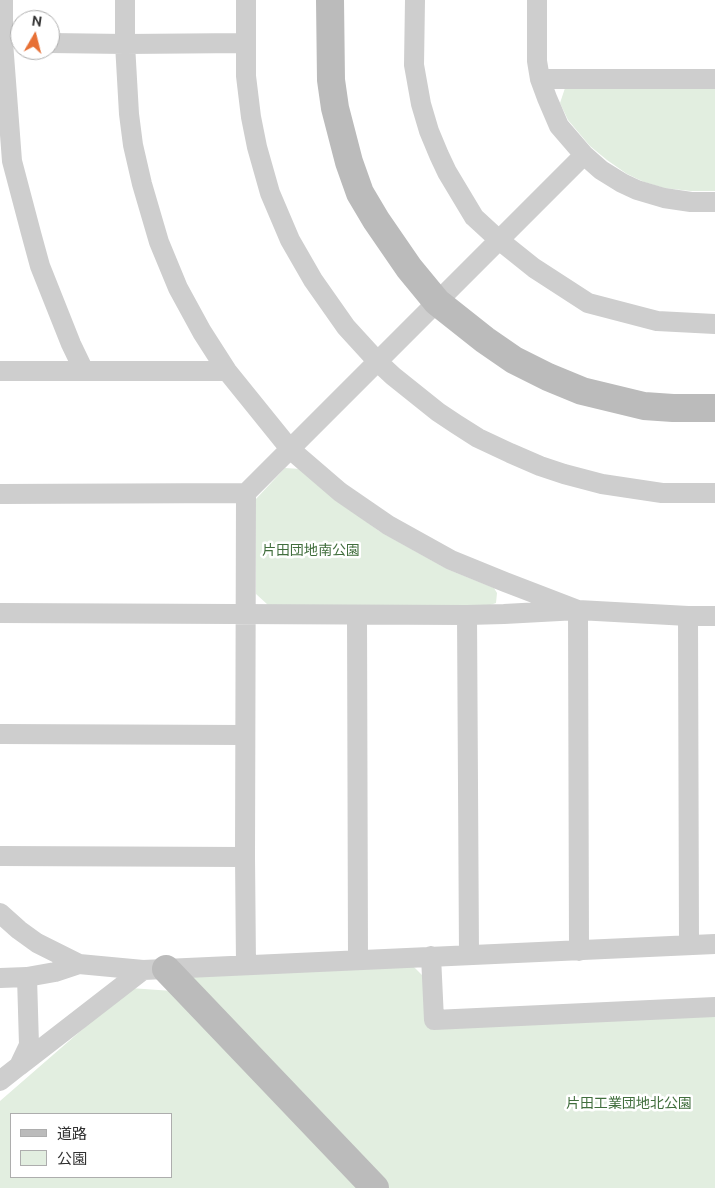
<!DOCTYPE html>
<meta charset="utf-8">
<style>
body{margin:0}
#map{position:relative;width:715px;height:1188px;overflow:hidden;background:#fff;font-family:Ubuntu,"Noto Sans JP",sans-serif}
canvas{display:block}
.legend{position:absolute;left:10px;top:1113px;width:162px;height:65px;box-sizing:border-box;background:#fff;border:1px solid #adadad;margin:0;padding:6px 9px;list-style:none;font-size:15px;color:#313131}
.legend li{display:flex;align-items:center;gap:10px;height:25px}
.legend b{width:25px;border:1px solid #adadad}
.north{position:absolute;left:10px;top:10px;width:50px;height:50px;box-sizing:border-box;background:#fff;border:1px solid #adadad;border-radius:50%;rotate:8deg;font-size:14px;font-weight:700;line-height:20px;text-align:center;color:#313131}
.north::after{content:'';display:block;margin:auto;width:18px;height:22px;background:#e77035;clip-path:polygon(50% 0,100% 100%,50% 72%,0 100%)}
</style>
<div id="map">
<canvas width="715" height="1188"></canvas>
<ul class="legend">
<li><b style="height:6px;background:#bbb"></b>道路</li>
<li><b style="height:14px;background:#e2eee0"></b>公園</li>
</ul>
<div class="north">N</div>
</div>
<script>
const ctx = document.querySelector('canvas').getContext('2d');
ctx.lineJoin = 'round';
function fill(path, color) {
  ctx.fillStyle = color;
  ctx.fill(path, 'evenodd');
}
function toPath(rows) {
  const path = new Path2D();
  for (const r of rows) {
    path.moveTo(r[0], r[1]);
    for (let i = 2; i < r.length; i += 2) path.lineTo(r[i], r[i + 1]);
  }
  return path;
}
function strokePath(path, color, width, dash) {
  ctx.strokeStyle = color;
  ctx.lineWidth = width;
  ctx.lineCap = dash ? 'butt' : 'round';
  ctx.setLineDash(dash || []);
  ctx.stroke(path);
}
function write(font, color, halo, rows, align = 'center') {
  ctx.font = font + ' Ubuntu,"Noto Sans JP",sans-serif';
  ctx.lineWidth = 5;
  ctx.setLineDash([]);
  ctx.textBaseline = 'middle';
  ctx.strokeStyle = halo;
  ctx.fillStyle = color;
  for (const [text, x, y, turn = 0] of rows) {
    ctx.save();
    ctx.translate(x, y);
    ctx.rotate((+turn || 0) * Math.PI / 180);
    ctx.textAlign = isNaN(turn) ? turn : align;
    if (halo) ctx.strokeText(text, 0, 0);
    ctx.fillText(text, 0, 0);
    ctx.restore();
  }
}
const green = toPath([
 [565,88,715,88,715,191,691,191,664,188,644,182,627,174,607,160,590,146,568,120,560,103],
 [285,468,301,469,338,501,379,531,447,569,494,588,497,593,496,603,490,605,268,605,256,594,256,499],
 [412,965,424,977,426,1026,715,1014,715,1188,0,1188,0,1101,130,988,201,993,186,977],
 [11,1114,171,1114,171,1177,11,1177]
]);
const street = toPath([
 [3,0,3,42,12,161,31,233,40,266,71,344,84,371],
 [125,0,125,44,129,114,133,145,142,184,159,242,178,288,202,332,227,371,290,449,340,492,388,525,451,560,505,582,578,610],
 [415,0,414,65,421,104,429,131,439,155,447,172,474,217,499,240,534,268,588,303,657,321,715,324],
 [537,0,537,61,540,79,547,98,559,126,584,155,601,170,622,183,637,190,664,198,691,202,715,202],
 [50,43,125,44,246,43,246,76,251,117,257,147,270,193,290,240,313,280,346,327,378,362,393,376,438,412,456,424,478,438,510,453,540,466,564,474,602,484,662,493,715,493],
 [246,43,246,0],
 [540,79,715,79],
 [0,371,227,371],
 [0,494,246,493],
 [578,610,579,951],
 [0,613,467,615,504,614,578,610,688,616,715,616],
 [357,615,358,960],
 [467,615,469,955],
 [688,616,689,945],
 [0,734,245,735],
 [0,856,245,857],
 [0,913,19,930,37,943,79,964,143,970,715,944],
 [431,956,434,1020,715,1007],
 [246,965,245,857,246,493,584,155],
 [0,978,27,977,55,972,79,964],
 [19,1066,143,970],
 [0,1081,19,1066,29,1045,27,977]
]);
const secondary = toPath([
 [330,0,331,80,335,108,349,162,360,193,376,220,409,268,437,302,485,340,514,360,548,377,582,391,644,406,673,408,715,408],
 [166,969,375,1188]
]);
const parkNames = [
 ["片田団地南公園",311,550],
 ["片田工業団地北公園",629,1103]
];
fill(green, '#e2eee0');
strokePath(street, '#cecece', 20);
strokePath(secondary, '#bbb', 28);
write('14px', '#416e3d', '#fff', parkNames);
</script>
